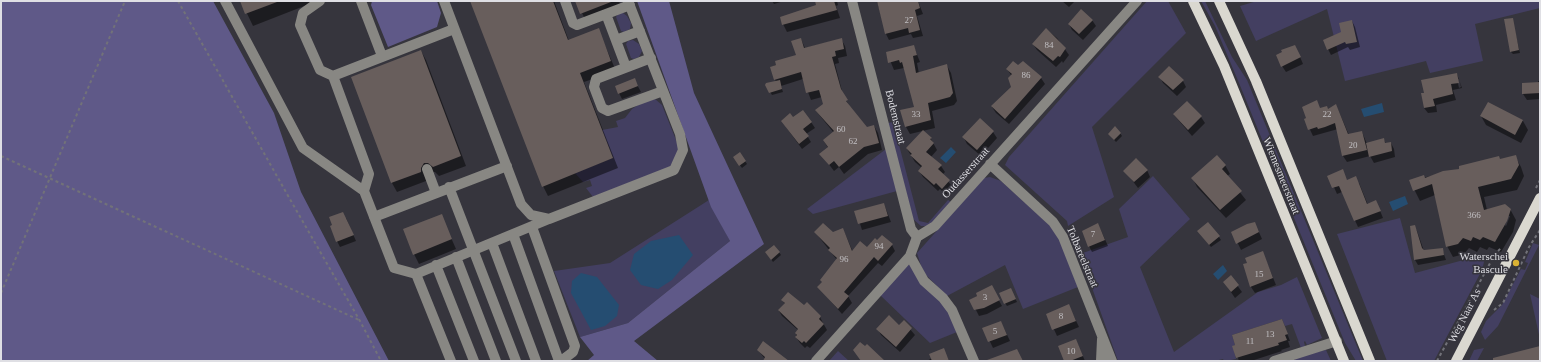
<!DOCTYPE html>
<style>
body{margin:0}
#map{position:relative;width:1541px;height:362px;overflow:hidden;background:#36353d;font-family:"Times New Roman",serif}
canvas{display:block}
.frame{position:absolute;inset:0;border:2px solid #dfdfe4;pointer-events:none}
</style>
<div id="map">
<canvas width="1541" height="362"></canvas>
<div class="frame"></div>
</div>
<script>
const ctx = document.querySelector('canvas').getContext('2d');
ctx.lineJoin = 'round';
function fill(path, color) {
  ctx.fillStyle = color;
  ctx.fill(path, 'evenodd');
}
function toPath(rows) {
  const path = new Path2D();
  for (const r of rows) {
    path.moveTo(r[0], r[1]);
    for (let i = 2; i < r.length; i += 2) path.lineTo(r[i], r[i + 1]);
  }
  return path;
}
function strokePath(path, color, width, dash) {
  ctx.strokeStyle = color;
  ctx.lineWidth = width;
  ctx.lineCap = dash ? 'butt' : 'round';
  ctx.setLineDash(dash || []);
  ctx.stroke(path);
}
function write(font, color, halo, rows, align = 'center') {
  ctx.font = font + ' "Times New Roman",serif';
  ctx.lineWidth = 3;
  ctx.setLineDash([]);
  ctx.textBaseline = 'middle';
  ctx.strokeStyle = halo;
  ctx.fillStyle = color;
  for (const [text, x, y, turn = 0] of rows) {
    ctx.save();
    ctx.translate(x, y);
    ctx.rotate((+turn || 0) * Math.PI / 180);
    ctx.textAlign = isNaN(turn) ? turn : align;
    if (halo) ctx.strokeText(text, 0, 0);
    ctx.fillText(text, 0, 0);
    ctx.restore();
  }
}
const green = toPath([
 [1147,1,1168,1,1186,33,1092,127,1114,197,1068,226,1067,221,1005,165,1009,157],
 [1201,1,1205,1,1232,57,1247,80,1363,361,1356,361,1345,343,1239,83,1215,26],
 [1257,1,1540,1,1540,8,1475,24,1483,61,1430,73,1426,61,1345,81,1327,9,1256,41,1240,6],
 [619,13,623,13,627,16,631,23,630,29,624,32,621,31,616,17],
 [633,40,639,44,642,51,639,57,634,59,631,58,626,44,628,41],
 [655,99,662,105,678,145,679,152,670,167,593,197,586,188,592,186,590,180,583,182,575,173,613,158,602,130,618,127,616,121,625,118,632,109,641,103],
 [893,122,919,221,928,223,948,200,951,202,929,226,921,226,913,219,888,123],
 [886,149,897,191,813,214,807,209],
 [1153,176,1190,219,1140,267,1174,352,1258,292,1281,285,1297,277,1322,338,1307,345,1305,341,1304,342,1305,346,1301,348,1292,324,1285,326,1282,319,1232,335,1235,345,1233,346,1236,359,1226,361,1224,361,1223,359,1215,361,1118,361,1080,254,1128,237,1119,209],
 [990,177,1001,181,1053,228,1057,233,1078,287,1023,309,1005,265,947,296,926,275,921,266,917,253,984,178],
 [709,200,730,241,628,323,580,337,554,271,610,263],
 [1400,218,1415,273,1486,254,1482,270,1434,361,1387,361,1337,234],
 [1533,243,1539,245,1498,326,1485,340,1481,332,1486,321,1502,305,1521,269,1525,270,1528,263,1525,262],
 [909,264,948,310,957,332,930,343,880,295],
 [1530,294,1540,299,1540,339],
 [1484,348,1477,361,1469,361,1474,350],
 [1326,350,1331,361,1295,361,1294,357],
 [838,351,849,361,829,361]
]);
const forest = toPath([
 [1,1,213,1,274,113,301,192,389,361,1,361],
 [372,1,437,1,441,13,437,27,388,47,371,5],
 [637,1,669,1,694,93,764,244,634,341,658,361,587,361,594,355,580,337,628,323,730,241,711,207]
]);
const water = toPath([
 [1382,103,1384,112,1364,117,1361,109],
 [951,147,956,152,946,163,940,158],
 [1405,196,1408,204,1393,211,1389,202],
 [679,235,693,255,672,280,658,289,641,285,630,270,634,254,651,241],
 [1223,265,1227,271,1218,280,1213,274],
 [581,273,597,277,619,305,617,316,605,326,591,330,571,293,572,281]
]);
const shadow = toPath([
 [241,1,317,1,253,26],
 [471,1,554,1,569,41,598,29,616,71,584,82,618,168,548,196,543,186],
 [576,1,619,1,622,9,587,23],
 [772,1,784,1,774,4],
 [816,1,837,1,838,5,836,6,840,18,787,32,783,24,817,6],
 [877,1,918,1,923,14,917,16,923,36,913,38,911,34,889,40,886,34],
 [1062,1,1075,1,1069,7],
 [1512,19,1520,53,1513,54,1511,52],
 [1092,20,1096,26,1083,40,1072,30,1069,24],
 [1352,21,1355,27,1360,47,1350,50,1348,47,1331,55,1328,49],
 [1046,29,1057,38,1069,55,1063,63,1062,61,1056,67,1037,50,1033,44],
 [801,39,805,48,841,39,845,46,847,56,838,58,839,63,835,64,843,95,850,107,867,128,874,126,878,133,882,150,868,154,844,174,839,167,834,171,821,154,828,148,824,141,834,133,816,111,824,105,822,97,811,100,803,79,781,86,783,92,772,95,766,85,776,82,771,67,797,56],
 [914,47,920,62,917,63,919,74,947,66,951,73,957,101,954,105,932,111,935,128,910,134,906,127,916,107,904,68,894,70,887,53],
 [421,51,426,60,466,166,439,176,435,172,430,172,426,177,426,181,397,192,392,183],
 [1298,52,1303,64,1286,72,1282,66,1283,53],
 [1023,62,1041,78,1045,84,1009,124,996,113,992,107,1012,87,1011,75,1007,69,1018,67],
 [1457,74,1462,88,1453,90,1456,100,1436,105,1437,112,1428,113,1424,108,1425,94],
 [1457,79,1459,79,1461,87,1459,88],
 [1160,77,1183,81,1186,87,1177,96,1163,83],
 [634,79,641,92,622,99,619,93],
 [1538,81,1540,81,1540,99,1527,100,1523,94,1538,83],
 [1336,105,1349,135,1362,132,1367,144,1384,140,1386,144,1391,143,1394,149,1395,157,1374,163,1370,156,1347,162,1343,156,1338,129,1313,136,1305,119,1321,109,1328,110],
 [1174,115,1201,117,1205,123,1192,136],
 [1481,116,1523,121,1528,130,1521,143,1486,125],
 [980,120,993,132,997,138,981,156,967,144,964,138],
 [811,122,815,128,806,134,811,142,802,149,786,127],
 [923,131,931,139,937,150,931,157,941,166,945,172,942,175,953,187,946,195,940,189,938,191,923,177,919,171,922,168,915,162,907,149],
 [1120,133,1122,136,1116,142,1109,134],
 [1515,156,1521,167,1524,176,1517,190,1484,197,1487,210,1510,209,1516,220,1513,232,1501,252,1489,247,1487,250,1480,247,1477,252,1469,248,1464,254,1453,257,1447,246,1435,195,1420,201,1410,181],
 [1508,216,1510,216,1506,226,1505,225],
 [736,160,745,161,747,164,742,168],
 [1225,165,1230,174,1227,176,1246,200,1226,218,1197,187,1193,179],
 [1147,170,1150,177,1138,188,1125,171],
 [1342,170,1347,181,1359,183,1368,205,1379,208,1383,218,1358,227,1342,192,1337,194,1329,176],
 [884,204,891,222,862,230,856,211],
 [441,215,456,249,419,264,414,254],
 [346,218,356,241,340,247,337,241],
 [1098,224,1108,246,1092,252,1089,246],
 [1411,226,1414,226,1417,231,1424,251,1442,249,1446,260,1418,265,1415,260],
 [843,229,853,252,892,245,895,251,882,266,878,263,848,296,852,303,842,314,819,288,837,260,815,232,832,233],
 [1258,230,1262,239,1241,250,1233,233],
 [1200,234,1219,237,1221,240,1211,247],
 [779,252,781,255,773,262,768,255],
 [1263,253,1276,285,1255,293,1251,287,1248,263],
 [1231,277,1242,292,1235,298,1224,282],
 [991,286,1002,306,987,314,979,316,971,300],
 [1012,292,1017,302,1007,306,1005,303],
 [782,300,820,317,823,323,827,330,810,348,807,346,805,348,800,343,796,337,796,333,798,330,782,316,779,311,785,304],
 [1069,306,1079,327,1057,336,1047,314],
 [1282,320,1290,341,1288,341,1290,347,1281,350,1282,351,1251,361,1239,361,1234,346],
 [904,322,915,335,900,352,881,335,878,329,900,327],
 [1001,322,1010,341,993,348,984,329],
 [1076,340,1085,361,1065,361],
 [943,349,949,361,927,361,932,358],
 [758,350,787,361,764,361,765,359]
]);
const building = toPath([
 [240,1,277,1,277,2,245,14],
 [470,1,553,1,568,40,599,28,611,61,580,73,613,158,542,187],
 [575,1,611,1,611,2,580,14],
 [815,1,834,1,837,10,782,25,780,17,816,5],
 [877,1,918,1,920,8,915,10,920,30,909,33,908,28,885,34],
 [1081,9,1093,20,1079,34,1068,24],
 [1513,18,1519,50,1510,52,1504,19],
 [1352,20,1357,42,1346,44,1345,42,1327,50,1323,40,1341,32,1339,23],
 [1046,28,1066,48,1060,57,1058,56,1053,61,1032,44],
 [801,38,804,48,842,38,844,49,835,51,836,56,832,57,841,89,848,100,846,101,867,127,874,125,879,143,864,147,839,167,834,161,829,165,819,154,828,147,823,140,834,131,815,110,823,104,819,90,806,93,801,72,774,80,770,67,776,65,775,61,796,55,791,41],
 [914,45,917,55,913,56,916,73,947,64,953,93,950,97,928,103,931,120,905,127,900,110,914,107,902,62,900,63,899,60,888,63,886,52],
 [1295,45,1301,57,1281,67,1276,55,1282,52,1281,50],
 [421,50,461,156,433,167,428,163,424,163,421,168,421,172,391,183,351,77],
 [1013,61,1018,65,1023,61,1042,77,1005,119,991,106,1011,87,1008,78,1012,74,1006,69],
 [1169,66,1184,80,1173,90,1158,77],
 [1457,73,1459,83,1451,84,1453,94,1433,99,1435,106,1424,108,1421,93,1424,93,1421,80],
 [635,78,638,86,618,94,615,86],
 [780,80,782,89,769,93,765,85,766,83],
 [1540,82,1540,93,1522,94,1522,83],
 [1317,100,1320,108,1327,106,1328,109,1336,104,1348,134,1362,131,1367,150,1342,156,1335,123,1325,127,1318,129,1317,127,1308,130,1304,119,1306,118,1302,107],
 [1187,101,1202,116,1188,130,1173,114],
 [1488,102,1523,120,1515,135,1480,116],
 [803,110,812,122,803,129,809,136,799,144,781,121,790,113,793,117],
 [980,118,994,131,977,150,962,137],
 [1115,126,1121,133,1114,140,1108,134],
 [923,130,932,138,930,139,934,143,926,152,942,165,938,169,950,180,942,189,936,183,934,185,918,171,922,166,910,155,912,154,906,148],
 [1384,138,1385,143,1391,142,1392,151,1369,157,1366,143],
 [740,152,746,161,739,166,733,157],
 [1217,155,1226,165,1222,169,1242,191,1220,210,1191,178],
 [1516,155,1519,165,1511,179,1478,187,1484,210,1505,204,1511,209,1507,221,1495,242,1483,237,1480,240,1473,237,1471,241,1463,238,1458,244,1446,247,1432,184,1413,191,1409,180,1424,175,1425,178,1443,171,1459,169,1459,166,1499,156,1500,159],
 [1136,158,1148,170,1134,182,1123,171],
 [1343,169,1347,180,1356,176,1367,204,1376,200,1381,211,1354,221,1339,186,1332,188,1327,176],
 [884,203,888,216,858,224,854,211],
 [343,212,354,235,336,242,330,226,332,225,329,217],
 [442,214,452,239,413,255,403,229],
 [1208,222,1220,236,1209,245,1197,231],
 [1255,222,1259,232,1236,244,1231,232,1247,224],
 [823,223,833,232,843,228,852,251,860,241,867,247,875,238,877,240,882,235,893,244,878,261,874,257,844,292,849,296,838,309,817,287,822,282,820,280,837,258,828,250,830,248,814,232],
 [1098,223,1105,240,1088,247,1082,231],
 [1415,225,1422,248,1424,250,1443,248,1444,255,1414,260,1410,226],
 [774,245,780,252,771,260,765,252],
 [1263,251,1273,278,1250,287,1243,264,1247,263,1245,258],
 [1231,275,1239,285,1231,292,1223,282],
 [992,285,1000,300,984,308,974,310,969,300,977,296,976,293],
 [1011,288,1016,299,1004,304,999,293],
 [788,292,804,305,807,302,821,316,819,319,824,324,806,343,804,341,802,343,795,337,797,335,795,333,798,329,778,310,785,303,781,300],
 [1069,304,1076,321,1052,330,1046,314],
 [889,315,899,325,904,320,912,328,896,347,876,329],
 [1282,319,1288,334,1285,335,1287,340,1278,343,1279,345,1236,358,1232,346,1235,345,1232,335],
 [1001,321,1007,335,988,342,982,328],
 [1076,339,1083,356,1070,361,1064,361,1058,346],
 [763,341,789,361,763,361,765,357,757,350],
 [860,342,865,346,867,344,885,361,861,361,853,350],
 [1540,346,1540,361,1493,361,1493,358],
 [944,348,949,361,932,361,929,354],
 [1017,349,1023,361,988,361,987,360]
]);
const path = toPath([
 [178,1,291,201,360,321,381,361],
 [1,156,359,320],
 [1536,188,1540,180],
 [1,293,125,1],
 [1494,310,1503,303,1529,247,1540,230],
 [1437,361,1495,254,1502,247]
]);
const minor = toPath([
 [225,1,303,148,364,191,394,268,416,274,549,219],
 [320,1,303,13,300,25,320,70,333,76,454,29],
 [361,1,382,56],
 [444,1,521,204,531,215,549,219,674,170,683,150,680,134,628,1],
 [565,1,573,23,577,25,630,5],
 [852,1,911,229,917,237],
 [606,14,626,67],
 [616,40,640,31],
 [651,58,596,79,594,87,602,108,608,111,663,91],
 [333,76,369,174,364,191],
 [990,164,1053,222,1063,237,1112,361],
 [427,169,436,193],
 [449,187,516,361],
 [374,217,507,166],
 [532,227,575,346,573,352,561,361],
 [513,234,559,361],
 [492,243,536,361],
 [910,256,924,281,943,298,952,310,974,361],
 [456,257,496,361],
 [436,265,474,361],
 [416,274,451,361],
 [816,361,910,256,917,237,935,226,1137,1],
 [1101,361,1102,339],
 [1274,361,1337,341]
]);
const major = toPath([
 [1193,1,1224,66,1344,361],
 [1219,1,1256,81,1370,361],
 [1456,361,1540,198]
]);
const markers = [
 [1516,263,4,"#dbb233"]
];
const numberNames = [
 ["27",909,21],
 ["84",1049,46],
 ["86",1026,76],
 ["33",916,115],
 ["22",1327,115],
 ["60",841,130],
 ["62",853,142],
 ["20",1353,146],
 ["366",1474,216],
 ["7",1093,235],
 ["94",879,247],
 ["96",844,260],
 ["15",1259,275],
 ["3",985,298],
 ["8",1061,317],
 ["5",995,332],
 ["13",1270,335],
 ["11",1250,342],
 ["10",1071,352]
];
const streetNames = [
 ["Bodemstraat",895,117,76],
 ["Oudasserstraat",966,173,-48],
 ["Wiemesmeerstraat",1281,176,68],
 ["Tolbareelstraat",1082,257,67],
 ["Weg Naar As",1465,316,-63]
];
const poiNames = [
 ["Waterschei",1508,257],
 ["Bascule",1508,270]
];
fill(green, '#433f61');
fill(forest, '#5f5988');
fill(water, '#254d71');
fill(shadow, '#0007');
fill(building, '#685e5c');
strokePath(path, '#727279', 2, [3, 3]);
strokePath(minor, '#888783', 10);
strokePath(major, '#dad8d0', 10);
for (const [x, y, r, color] of markers) {
  const dot = new Path2D();
  dot.arc(x, y, r, 0, 2 * Math.PI);
  ctx.fillStyle = color;
  ctx.fill(dot);
  strokePath(dot, '#36353d', 1.5);
}
write('9px', '#c1bfc2', null, numberNames);
write('11px', '#dfdfe4', '#36353d', streetNames);
write('11px', '#dfdfe4', '#36353d', poiNames, 'right');
</script>
